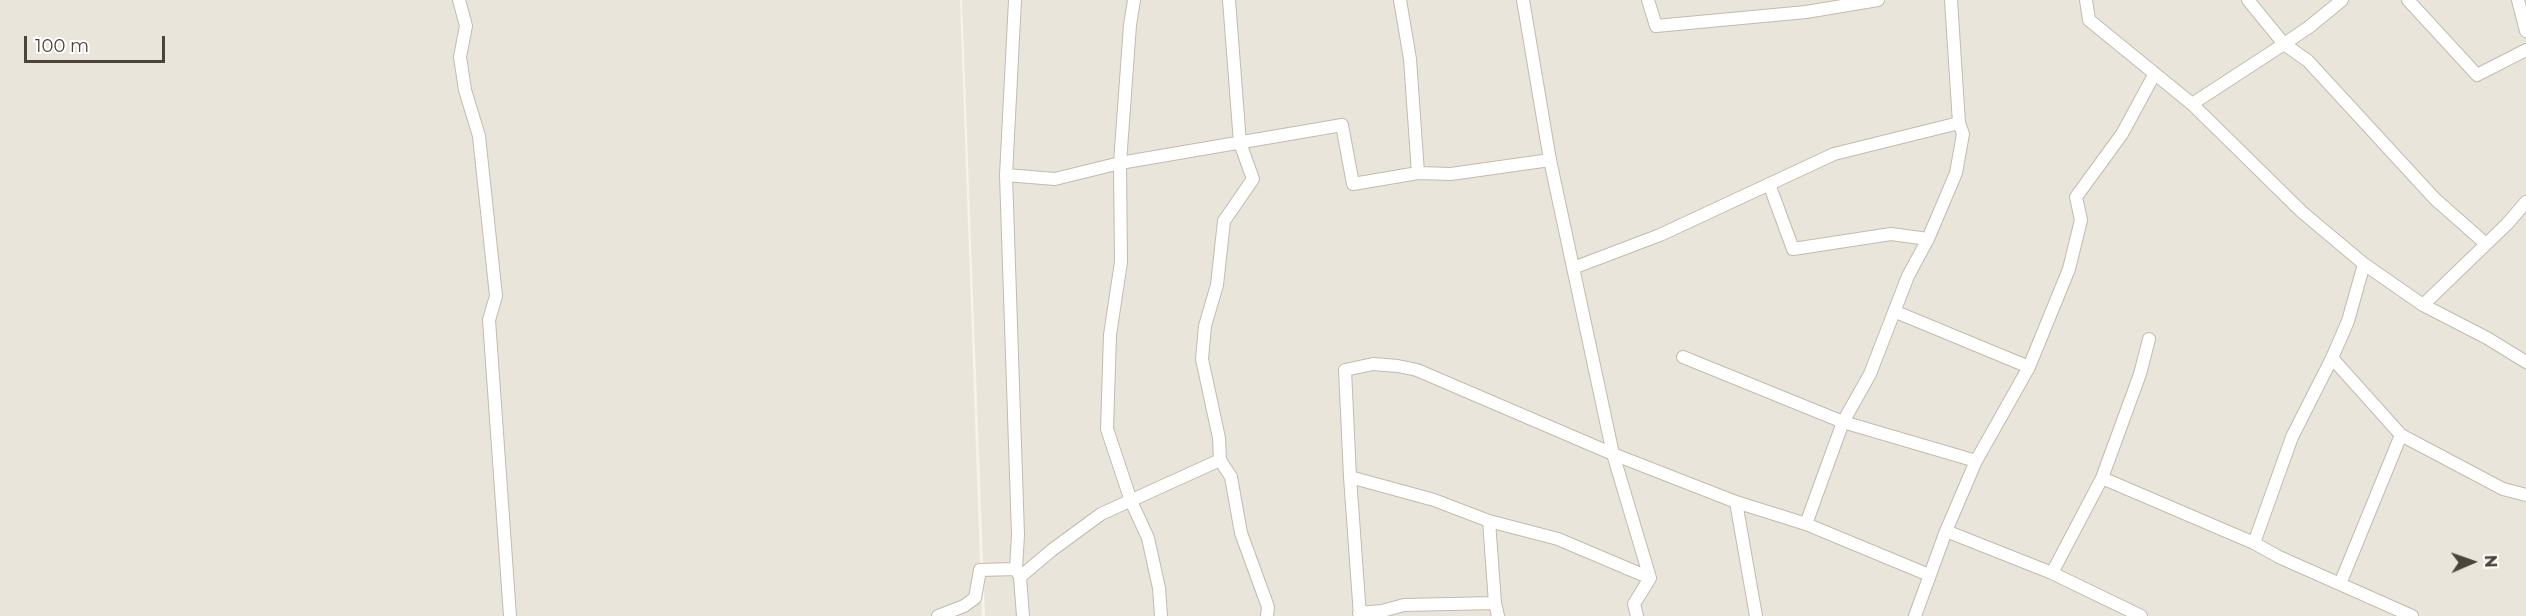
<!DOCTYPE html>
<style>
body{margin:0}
#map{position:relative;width:2526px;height:616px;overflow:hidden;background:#f6f3ec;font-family:Montserrat,sans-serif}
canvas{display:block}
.north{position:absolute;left:2442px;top:532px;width:60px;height:60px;-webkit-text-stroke:4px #fff;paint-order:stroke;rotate:88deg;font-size:16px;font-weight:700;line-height:24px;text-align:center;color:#4b4439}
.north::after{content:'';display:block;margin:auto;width:21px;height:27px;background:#4b4439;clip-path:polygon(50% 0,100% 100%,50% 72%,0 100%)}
.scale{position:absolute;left:24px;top:36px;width:141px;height:27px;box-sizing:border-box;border:3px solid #4b4439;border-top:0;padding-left:8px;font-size:18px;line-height:21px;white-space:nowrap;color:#4b4439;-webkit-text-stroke:4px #fff;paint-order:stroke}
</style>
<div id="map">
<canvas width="2526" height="616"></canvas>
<div class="north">N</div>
<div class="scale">100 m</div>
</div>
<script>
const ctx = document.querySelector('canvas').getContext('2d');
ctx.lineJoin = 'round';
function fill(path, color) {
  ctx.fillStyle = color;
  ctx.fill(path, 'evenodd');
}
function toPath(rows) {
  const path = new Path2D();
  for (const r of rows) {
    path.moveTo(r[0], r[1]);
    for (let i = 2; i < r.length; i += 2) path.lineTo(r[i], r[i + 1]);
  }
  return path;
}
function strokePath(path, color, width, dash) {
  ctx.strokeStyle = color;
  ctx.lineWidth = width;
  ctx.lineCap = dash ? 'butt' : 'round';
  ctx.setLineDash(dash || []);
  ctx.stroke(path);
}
const residential = toPath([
 [0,0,960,0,982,616,0,616],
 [962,0,2526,0,2526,616,985,616]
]);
const minor = toPath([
 [459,0,466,26,460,57,465,90,479,136,496,296,489,320,510,616],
 [1015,0,1006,175,1018,535,1016,569,1020,577,1023,616],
 [1134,0,1130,25,1120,163,1121,262,1110,335,1107,429,1131,501,1148,538,1159,588,1161,616],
 [1229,0,1240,143,1253,179,1224,221,1217,285,1205,326,1202,359,1219,438,1220,460,1231,477,1241,533,1268,607,1267,616],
 [1400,0,1410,59,1418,173],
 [1523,0,1550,160,1613,454,1650,578,1634,604,1637,616],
 [1648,0,1656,26,1806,12,1878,0],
 [2086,0,2089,20,2192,104,2302,212,2364,264,2423,305,2487,338,2526,362],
 [2342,0,2309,27,2284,44,2308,61,2435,199,2486,244],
 [2408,0,2477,75,2526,50],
 [2518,0,2526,31],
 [2192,104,2284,44,2248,0],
 [1006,175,1055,179,1120,163,1342,125,1353,184,1418,173,1451,174,1550,160],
 [1769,184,1793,249,1891,234,1928,239],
 [1573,268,1660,235,1834,154,1959,123],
 [2423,305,2507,224,2526,202],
 [1896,312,2029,367],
 [1683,357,1843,422,1976,461],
 [2401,435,2503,489,2526,495],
 [1350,477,1434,500,1489,521,1558,539,1650,578],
 [2102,478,2254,543,2279,557,2412,616],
 [1736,502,1756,616],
 [1489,521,1495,603,1498,616],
 [1806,524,1843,422,1870,374,1908,276,1928,239,1956,173,1963,134,1959,123,1951,0],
 [1946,531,2052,573,2141,616],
 [2254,543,2292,437,2332,358],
 [2052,573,2102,478,2140,374,2149,339],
 [1020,577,1052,550,1101,514,1220,460],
 [2340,584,2401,435,2332,358,2348,321,2364,264],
 [1359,613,1382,611,1404,605,1495,603],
 [938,616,964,606,975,598,980,570,1016,569],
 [1360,616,1350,477,1345,370,1373,364,1398,366,1417,370,1613,454,1736,502,1806,524,1929,575],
 [1915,616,1946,531,1976,461,2029,367,2069,269,2081,220,2076,197,2122,134,2154,75]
]);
fill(residential, '#eae5da');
strokePath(minor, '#c2bbae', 14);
strokePath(minor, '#fff', 12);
</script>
